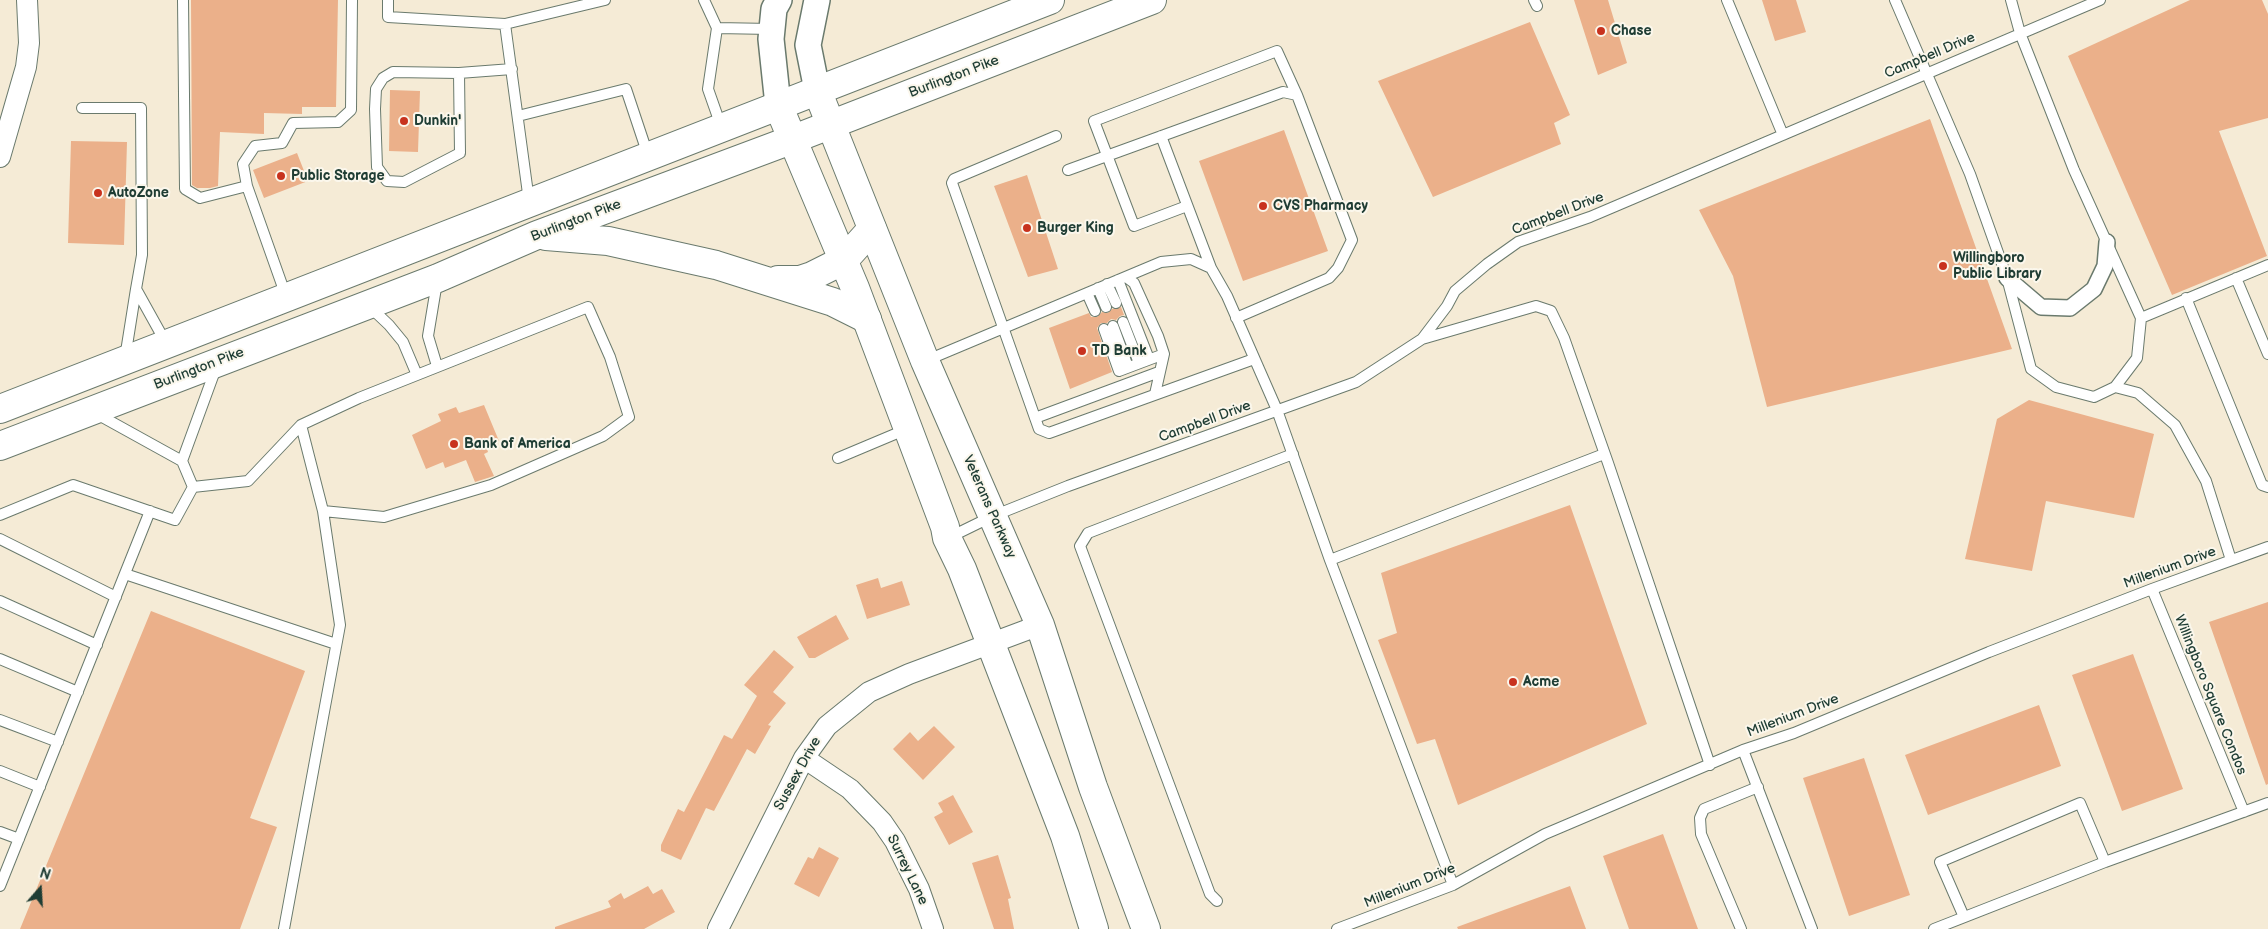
<!DOCTYPE html>
<style>
body{margin:0}
#map{position:relative;width:2268px;height:929px;overflow:hidden;background:#f5ebd6;font-family:"Balsamiq Sans",sans-serif}
canvas{display:block}
.north{position:absolute;left:15px;top:864px;width:50px;height:50px;-webkit-text-stroke:4px #fbf7ec;paint-order:stroke;rotate:19deg;font-size:14px;font-weight:700;line-height:20px;text-align:center;color:#1f3d34}
.north::after{content:'';display:block;margin:auto;width:18px;height:22px;background:#1f3d34;clip-path:polygon(50% 0,100% 100%,50% 72%,0 100%)}
</style>
<div id="map">
<canvas width="2268" height="929"></canvas>
<div class="north">N</div>
</div>
<script>
const ctx = document.querySelector('canvas').getContext('2d');
ctx.lineJoin = 'round';
function fill(path, color) {
  ctx.fillStyle = color;
  ctx.fill(path, 'evenodd');
}
function toPath(rows) {
  const path = new Path2D();
  for (const r of rows) {
    path.moveTo(r[0], r[1]);
    for (let i = 2; i < r.length; i += 2) path.lineTo(r[i], r[i + 1]);
  }
  return path;
}
function strokePath(path, color, width, dash) {
  ctx.strokeStyle = color;
  ctx.lineWidth = width;
  ctx.lineCap = dash ? 'butt' : 'round';
  ctx.setLineDash(dash || []);
  ctx.stroke(path);
}
function write(font, color, halo, rows, align = 'center') {
  ctx.font = font + ' "Balsamiq Sans",sans-serif';
  ctx.lineWidth = 4;
  ctx.setLineDash([]);
  ctx.textBaseline = 'middle';
  ctx.strokeStyle = halo;
  ctx.fillStyle = color;
  for (const [text, x, y, turn = 0] of rows) {
    ctx.save();
    ctx.translate(x, y);
    ctx.rotate((+turn || 0) * Math.PI / 180);
    ctx.textAlign = isNaN(turn) ? turn : align;
    if (halo) ctx.strokeText(text, 0, 0);
    ctx.fillText(text, 0, 0);
    ctx.restore();
  }
}
const building = toPath([
 [191,0,338,0,336,107,302,107,302,114,264,113,264,134,220,132,218,186,210,188,197,188,192,185],
 [1574,0,1608,0,1627,63,1598,75],
 [1762,0,1796,0,1806,32,1775,41],
 [2190,0,2262,0,2268,14,2268,118,2219,131,2267,256,2172,295,2068,56],
 [1530,22,1570,115,1554,123,1561,144,1433,197,1378,81],
 [390,90,420,91,418,152,389,151],
 [1930,119,2012,349,1767,407,1733,276,1699,210],
 [1284,130,1328,251,1243,281,1199,161],
 [71,141,127,142,124,245,68,243],
 [297,153,308,181,264,198,253,170],
 [1027,175,1058,269,1028,277,994,186],
 [1121,307,1124,315,1120,316,1116,320,1111,319,1107,323,1101,323,1097,328,1112,372,1070,389,1049,328,1089,313,1091,317,1097,317,1102,312,1108,313,1112,309],
 [2029,400,2154,434,2134,518,2046,501,2032,571,1965,559,1997,419],
 [484,405,499,441,486,446,488,452,484,454,494,476,475,482,466,460,445,468,443,462,426,469,412,435,441,421,438,414,456,407,459,413],
 [1570,505,1647,724,1458,805,1435,739,1417,744,1378,640,1397,633,1381,573],
 [878,578,881,588,902,581,910,605,867,619,856,585],
 [2268,602,2268,784,2266,785,2209,622],
 [151,611,305,671,250,818,277,827,240,929,20,929],
 [836,615,849,639,815,658,809,658,797,637],
 [774,650,794,667,773,692,786,703,768,725,771,726,755,754,747,749,714,811,706,808,681,860,661,851,661,845,678,809,684,812,724,735,732,739,757,696,744,685],
 [2133,654,2183,789,2122,811,2072,675],
 [2039,705,2061,766,1928,815,1905,755],
 [934,726,955,747,923,780,893,749,910,732,918,741],
 [1864,758,1910,895,1849,916,1803,778],
 [953,795,973,832,949,845,934,817,943,812,938,803],
 [1663,834,1698,929,1629,929,1603,856],
 [819,847,839,858,819,897,794,884,808,857,813,859],
 [998,855,1011,898,1008,899,1014,929,994,929,972,863],
 [648,886,653,894,662,889,675,912,644,929,555,929,555,927,611,907,608,901,621,893,624,899],
 [1570,886,1586,929,1458,929,1457,927]
]);
const service = toPath([
 [183,0,185,189,200,198,247,186],
 [388,0,388,17,505,24],
 [704,0,717,28,708,89,721,126],
 [1534,0,1537,6],
 [1727,0,1783,135],
 [1895,0,1970,174,2007,278,2031,369,2056,387,2094,397,2115,387,2137,358,2141,318,2074,170,2020,33,2011,0],
 [717,28,771,29],
 [459,73,393,72,383,78,376,89,375,109,377,167,387,181,404,182,460,153,459,73,512,69],
 [82,108,141,108,142,255,136,289],
 [518,116,626,89,648,155],
 [1056,136,954,179,952,183,1039,429,1049,433,1254,359],
 [1161,136,1211,268],
 [1068,170,1283,92,1297,95,1352,240,1338,268,1329,278,1236,318],
 [529,201,505,24,605,0],
 [1187,206,1134,226,1094,121,1277,51,1297,95],
 [1126,277,1134,283,1158,336,1164,354,1155,394],
 [2236,278,2268,354],
 [1118,280,1149,359],
 [437,282,428,336,437,366],
 [1107,284,1116,303],
 [1098,288,1106,307],
 [1087,293,1095,311],
 [286,296,247,186,243,164,255,146,282,143,293,123,338,122,351,110,352,0],
 [2186,298,2262,485,2268,487],
 [370,307,389,325,403,342,417,375],
 [2141,318,2268,265],
 [1123,322,1139,363],
 [1113,326,1128,367],
 [1104,329,1119,371,1164,354],
 [1422,339,1536,306,1551,311,1564,338,1608,463,1710,765],
 [125,358,136,289,166,343],
 [925,361,1161,262,1191,259,1211,268,1227,296,1277,410,1330,560,1453,885],
 [2115,387,2138,393,2175,425,2206,481,2231,560],
 [97,414,182,461,193,487],
 [1035,418,1159,372],
 [838,458,907,429],
 [182,461,216,368],
 [193,487,248,481,301,425,359,398,588,307,610,357,629,417,603,436,491,485,384,517,323,511,301,425],
 [0,515,73,485,175,520,193,487],
 [948,538,993,516,1068,486,1356,382,1422,339,1447,306,1455,291,1487,264,1518,242,1590,217,2100,0],
 [0,539,116,597],
 [1330,560,1604,454],
 [125,574,336,644],
 [2152,589,2244,812],
 [0,601,97,645],
 [0,659,78,692],
 [0,720,58,742],
 [1743,750,1812,929],
 [0,771,40,787],
 [0,832,19,839],
 [0,886,150,511],
 [1217,901,1210,894,1080,546,1088,533,1293,454],
 [1964,917,1940,862,2080,803,2105,862],
 [284,929,340,625,323,511],
 [1337,929,1453,885,1545,834,1743,750,1794,733,1989,652,2152,589,2268,547],
 [1741,929,1701,834,1700,818,1704,809,1758,787],
 [1934,929,2105,862,2268,803]
]);
const pedestrian = toPath([
 [2007,278,2041,307,2070,308,2094,289,2105,266,2107,242]
]);
const minor = toPath([
 [0,157,26,67,29,43,27,0],
 [804,758,850,789,882,822,895,841,919,889,933,929],
 [718,929,804,758,827,726,869,692,909,674,1040,625]
]);
const tertiary = toPath([
 [817,90,808,45,817,0],
 [778,105,771,39,774,9,779,0]
]);
const secondary = toPath([
 [817,90,925,361,1040,625,1093,787,1146,929],
 [778,105,855,288,945,527,947,538,962,569,1065,836,1094,929]
]);
const trunk = toPath([
 [546,236,608,241,716,265,833,302,867,319],
 [778,280,800,280,812,276,844,260,872,229],
 [0,409,1050,0],
 [0,446,438,278,537,235,791,140,1152,0]
]);
const markers = [
 [1601,31,5,"#c8321e"],
 [404,121,5,"#c8321e"],
 [281,176,5,"#c8321e"],
 [98,193,5,"#c8321e"],
 [1263,206,5,"#c8321e"],
 [1027,228,5,"#c8321e"],
 [1943,266,5,"#c8321e"],
 [1082,351,5,"#c8321e"],
 [454,444,5,"#c8321e"],
 [1513,682,5,"#c8321e"]
];
const poiNames = [
 ["Chase",1611,31],
 ["Dunkin'",414,121],
 ["Public Storage",291,176],
 ["AutoZone",108,193],
 ["CVS Pharmacy",1273,206],
 ["Burger King",1037,228],
 ["Willingboro",1953,258],
 ["Public Library",1953,274],
 ["TD Bank",1092,351],
 ["Bank of America",464,444],
 ["Acme",1523,682]
];
const streetNames = [
 ["Campbell Drive",1930,56,-23],
 ["Burlington Pike",954,77,-21],
 ["Campbell Drive",1558,214,-21],
 ["Burlington Pike",576,221,-21],
 ["Burlington Pike",199,369,-21],
 ["Campbell Drive",1205,422,-20],
 ["Veterans Parkway",989,507,66],
 ["Millenium Drive",2170,568,-20],
 ["Willingboro Square Condos",2210,695,68],
 ["Millenium Drive",1793,716,-21],
 ["Sussex Drive",798,774,-61],
 ["Surrey Lane",907,870,64],
 ["Millenium Drive",1410,886,-22]
];
fill(building, '#ebb08a');
strokePath(service, '#6a7a6d', 12);
strokePath(pedestrian, '#6a7a6d', 18);
strokePath(minor, '#6a7a6d', 22);
strokePath(tertiary, '#6a7a6d', 28);
strokePath(secondary, '#6a7a6d', 30);
strokePath(trunk, '#6a7a6d', 30);
strokePath(service, '#fff', 10);
strokePath(pedestrian, '#fff', 15);
strokePath(minor, '#fff', 20);
strokePath(tertiary, '#fff', 25);
strokePath(secondary, '#fff', 28);
strokePath(trunk, '#fff', 28);
for (const [x, y, r, color] of markers) {
  const dot = new Path2D();
  dot.arc(x, y, r, 0, 2 * Math.PI);
  ctx.fillStyle = color;
  ctx.fill(dot);
  strokePath(dot, '#fbf7ec', 2);
}
write('bold 14px', '#1f3d34', '#fbf7ec', poiNames, 'left');
write('14px', '#1f3d34', '#fbf7ec', streetNames);
</script>
